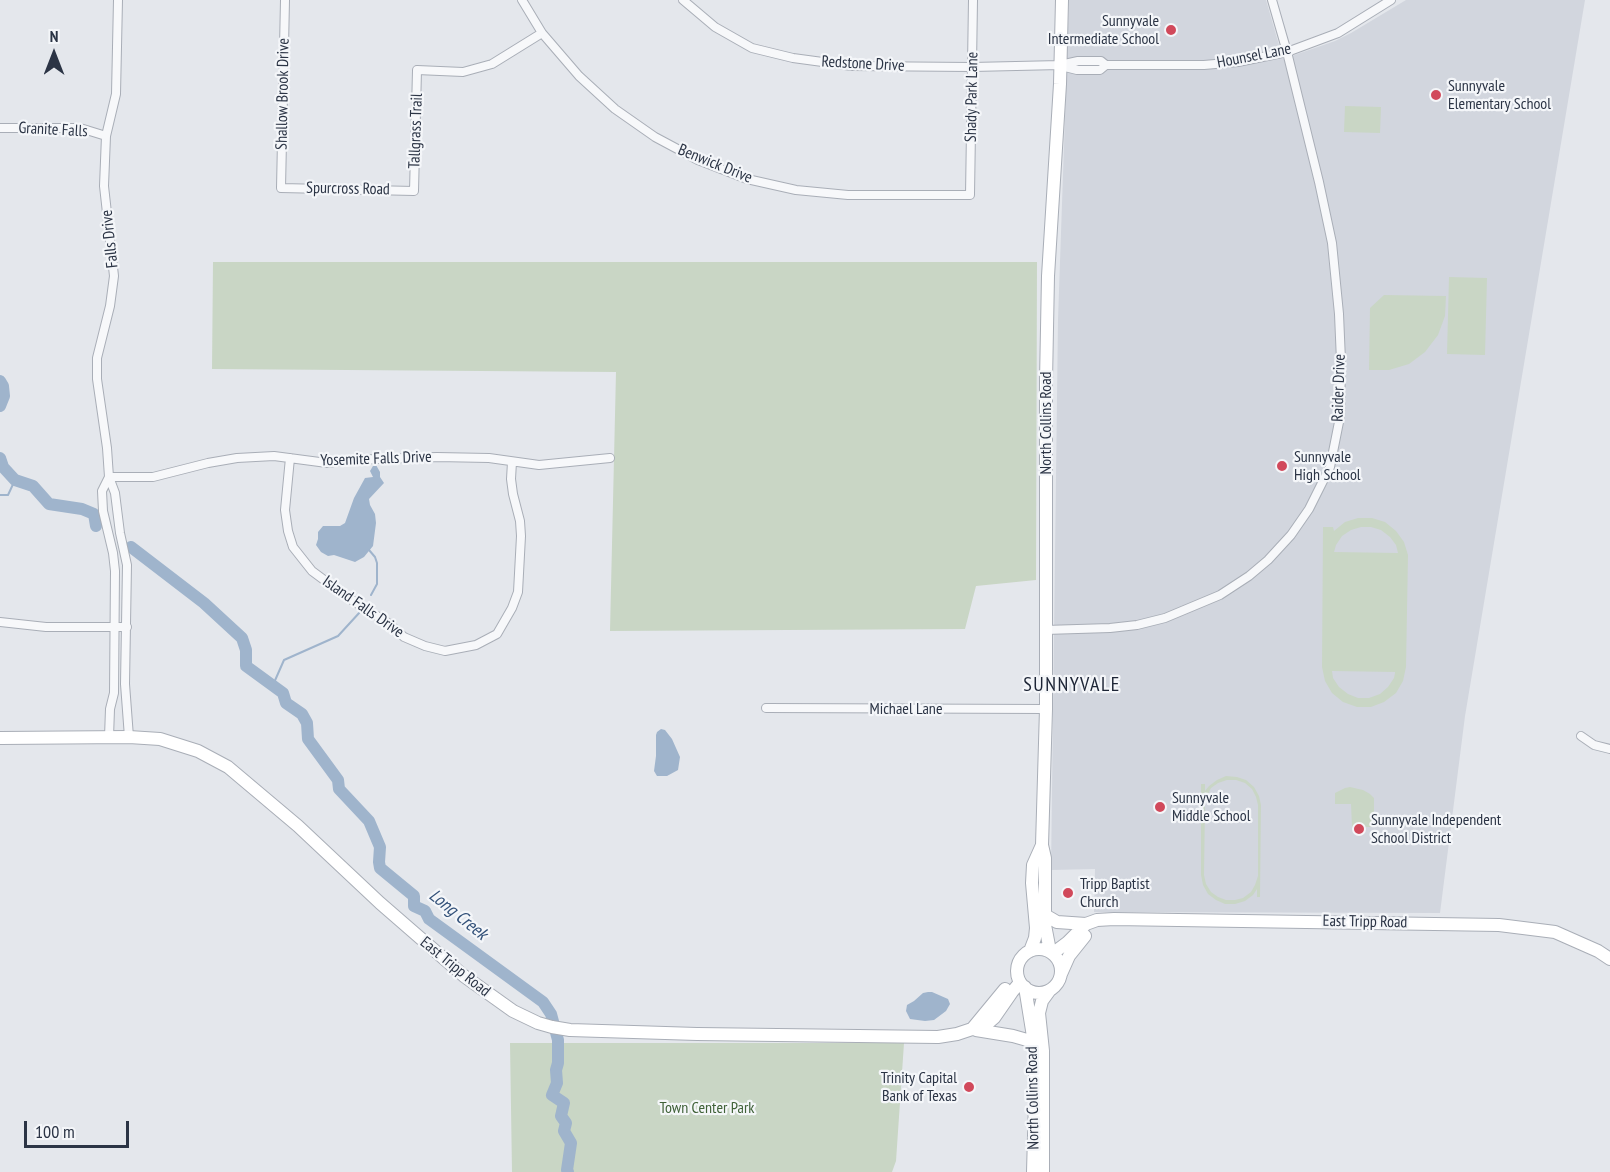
<!DOCTYPE html>
<style>
body{margin:0}
#map{position:relative;width:1610px;height:1172px;overflow:hidden;background:#e4e7ec;font-family:"PT Sans Narrow",sans-serif}
canvas{display:block}
.north{position:absolute;left:24px;top:24px;width:60px;height:60px;-webkit-text-stroke:4px #f4f6f9;paint-order:stroke;rotate:0deg;font-size:16px;font-weight:700;line-height:24px;text-align:center;color:#2b3445}
.north::after{content:'';display:block;margin:auto;width:21px;height:27px;background:#2b3445;clip-path:polygon(50% 0,100% 100%,50% 72%,0 100%)}
.scale{position:absolute;left:24px;top:1121px;width:105px;height:27px;box-sizing:border-box;border:3px solid #2b3445;border-top:0;padding-left:8px;font-size:18px;line-height:21px;white-space:nowrap;color:#2b3445;-webkit-text-stroke:4px #f4f6f9;paint-order:stroke}
</style>
<div id="map">
<canvas width="1610" height="1172"></canvas>
<div class="north">N</div>
<div class="scale">100 m</div>
</div>
<script>
const ctx = document.querySelector('canvas').getContext('2d');
ctx.lineJoin = 'round';
function fill(path, color) {
  ctx.fillStyle = color;
  ctx.fill(path, 'evenodd');
}
function toPath(rows) {
  const path = new Path2D();
  for (const r of rows) {
    if (r.length === 3) {
      path.moveTo(r[0] + r[2], r[1]);
      path.arc(r[0], r[1], r[2], 0, 2 * Math.PI);
      continue;
    }
    path.moveTo(r[0], r[1]);
    for (let i = 2; i < r.length; i += 2) path.lineTo(r[i], r[i + 1]);
  }
  return path;
}
function strokePath(path, color, width, dash) {
  ctx.strokeStyle = color;
  ctx.lineWidth = width;
  ctx.lineCap = dash ? 'butt' : 'round';
  ctx.setLineDash(dash || []);
  ctx.stroke(path);
}
function write(font, color, halo, rows, align = 'center') {
  ctx.font = font + ' "PT Sans Narrow",sans-serif';
  ctx.lineWidth = 4.5;
  ctx.setLineDash([]);
  ctx.textBaseline = 'middle';
  ctx.strokeStyle = halo;
  ctx.fillStyle = color;
  for (const [text, x, y, turn = 0] of rows) {
    ctx.save();
    ctx.translate(x, y);
    ctx.rotate((+turn || 0) * Math.PI / 180);
    ctx.textAlign = isNaN(turn) ? turn : align;
    if (halo) ctx.strokeText(text, 0, 0);
    ctx.fillText(text, 0, 0);
    ctx.restore();
  }
}
const built = toPath([
 [1069,0,1266,0,1283,59,1335,41,1351,33,1406,0,1585,0,1465,716,1440,913,1094,912,1095,869,1051,870,1058,320]
]);
const green = toPath([
 [1345,106,1381,107,1380,133,1344,132],
 [213,262,1037,262,1036,580,976,586,965,629,610,631,616,372,212,369],
 [1449,277,1487,278,1485,355,1447,354],
 [1384,295,1446,296,1445,316,1438,335,1425,352,1409,364,1389,370,1369,370,1370,308],
 [1358,518,1372,518,1385,522,1396,531,1404,542,1408,555,1406,667,1403,681,1396,693,1384,702,1371,707,1357,707,1343,702,1332,693,1325,681,1322,667,1323,527,1333,527,1334,531,1345,522],
 [1361,527,1371,527,1381,530,1390,537,1396,545,1398,553,1334,552,1336,545,1342,536,1351,530],
 [1332,671,1395,672,1395,673,1394,678,1388,687,1380,694,1369,698,1358,698,1348,694,1339,687,1333,678],
 [1226,776,1237,777,1246,780,1254,787,1259,796,1261,805,1260,897,1257,897,1257,889,1253,895,1245,901,1235,904,1225,904,1216,900,1208,894,1203,885,1201,875,1201,784,1205,784,1205,791,1209,786,1217,780],
 [1227,780,1236,780,1245,783,1252,789,1256,797,1258,805,1258,876,1255,885,1251,892,1243,898,1235,900,1226,900,1218,897,1211,892,1206,884,1204,875,1205,805,1207,796,1211,788,1218,783],
 [1350,787,1363,790,1370,794,1374,798,1374,827,1352,827,1351,804,1335,804,1335,793,1345,788],
 [510,1043,904,1043,896,1161,892,1172,512,1172]
]);
const water = toPath([
 [376,465,380,472,380,477,384,483,369,499,370,505,375,514,376,523,373,546,364,557,355,562,334,555,328,556,321,552,316,545,318,539,318,532,323,526,340,526,345,523,354,498,365,478,373,477,370,471,373,466],
 [661,729,665,730,672,739,680,757,678,770,667,776,657,776,654,771,656,756,656,735,657,732],
 [928,992,932,992,948,999,950,1004,946,1011,934,1020,925,1021,910,1019,906,1011,907,1005,914,1001,923,993]
]);
const stream = toPath([
 [0,495,8,495,15,480],
 [369,550,375,557,377,563,377,584,371,595],
 [273,685,284,660,338,636,360,612]
]);
const river = toPath([
 [0,381,3,386,4,396,0,406],
 [0,458,3,467,15,480,33,486,49,504,82,509,94,514,96,526],
 [131,547,204,603,242,638,246,650,246,666,283,693,286,703,302,714,307,723,308,739,338,780,339,789,369,821,380,847,379,862,380,868,414,896,414,906,425,911,429,919,543,1002,551,1014,558,1040,558,1063,556,1070,557,1083,552,1095,564,1103,561,1116,566,1123,564,1131,571,1143,567,1170,568,1172]
]);
const street = toPath([
 [118,0,116,94,106,136,104,186,114,276,110,306,97,358,97,379,107,448,109,477,115,493,120,533,127,565,125,684,129,737],
 [285,0,281,188,414,191,417,70,463,72,492,64,542,33],
 [522,0,542,33,579,76,615,109,655,137,698,160,747,179,796,190,848,195,970,195,973,0],
 [683,0,715,27,752,48,793,58,852,66,972,67,1060,65,1078,61,1101,61,1106,65,1204,65,1238,62,1287,52,1338,33,1391,0],
 [1061,66,1077,70,1100,70,1106,65],
 [0,128,80,128,106,136],
 [290,458,285,510,288,531,293,547,312,571,347,597,388,623,404,637,425,646,445,651,476,645,497,634,512,608,518,592,521,536,520,521,513,494,511,479,512,462],
 [109,477,153,477,208,463,237,458,274,456,327,463,350,460,437,457,489,458,539,465,610,458],
 [109,477,102,491,103,511,113,553,115,571,114,693,110,709,109,737],
 [0,622,46,627,127,627],
 [1045,630,1110,628,1137,625,1165,618,1220,595,1249,576,1268,560,1291,535,1309,509,1330,467,1340,417,1341,361,1339,314,1332,243,1319,182,1287,52,1272,0],
 [766,708,1046,709],
 [1581,736,1594,745,1610,749]
]);
const secondary = toPath([
 [0,738,129,737,160,739,198,751,228,767,298,826,380,903,464,976,513,1011,538,1023,552,1027,570,1030,697,1034,938,1037,957,1034,987,1024,994,1018,1012,992,1017,986,1022,985],
 [1045,915,1057,922,1086,924],
 [1039,971,22],
 [1030,951,1035,938,1036,928,1032,883,1033,865,1042,845],
 [1050,951,1045,925,1045,858,1042,845,1046,709,1046,381,1048,276,1060,84,1062,0],
 [1051,952,1056,951,1068,942,1086,924,1097,920,1114,919,1499,925,1555,932,1598,951,1610,959],
 [1061,974,1069,956,1085,936],
 [1025,987,1035,1049,1035,1100,1033,1172],
 [972,1029,1005,989],
 [976,1030,1013,1036,1027,1040,1033,1044],
 [1043,1172,1043,1051,1039,1013,1042,1001,1050,990]
]);
const markers = [
 [1171,30,6,"#d1495b"],
 [1436,95,6,"#d1495b"],
 [1282,466,6,"#d1495b"],
 [1160,807,6,"#d1495b"],
 [1359,829,6,"#d1495b"],
 [1068,893,6,"#d1495b"],
 [969,1087,6,"#d1495b"]
];
const poiNames = [
 ["Sunnyvale",1159,21,"right"],
 ["Intermediate School",1159,39,"right"],
 ["Sunnyvale",1448,86],
 ["Elementary School",1448,104],
 ["Sunnyvale",1294,457],
 ["High School",1294,475],
 ["Sunnyvale",1172,798],
 ["Middle School",1172,816],
 ["Sunnyvale Independent",1371,820],
 ["School District",1371,838],
 ["Tripp Baptist",1080,884],
 ["Church",1080,902],
 ["Trinity Capital",957,1078,"right"],
 ["Bank of Texas",957,1096,"right"]
];
const streetNames = [
 ["Hounsel Lane",1254,56,-11],
 ["Redstone Drive",863,64,3],
 ["Shallow Brook Drive",283,94,-89],
 ["Shady Park Lane",972,97,-89],
 ["Granite Falls",53,130,3],
 ["Tallgrass Trail",416,131,-88],
 ["Benwick Drive",715,164,22],
 ["Spurcross Road",348,189,1],
 ["Falls Drive",110,239,-96],
 ["Raider Drive",1339,388,-88],
 ["North Collins Road",1046,423,-90],
 ["Yosemite Falls Drive",376,459,-2],
 ["Island Falls Drive",363,607,35],
 ["Michael Lane",906,709],
 ["East Tripp Road",1365,922,1],
 ["East Tripp Road",455,967,39],
 ["North Collins Road",1033,1098,-91]
];
const parkNames = [
 ["Town Center Park",707,1108]
];
const waterNames = [
 ["Long Creek",458,915,39]
];
const quarterNames = [
 ["SUNNYVALE",1072,685]
];
fill(built, '#d2d6de');
fill(green, '#c9d6c5');
fill(water, '#9fb4cc');
strokePath(stream, '#9fb4cc', 2);
strokePath(river, '#9fb4cc', 12);
strokePath(street, '#a9aeb7', 10);
strokePath(secondary, '#a9aeb7', 14);
strokePath(street, '#f7f8fa', 8);
strokePath(secondary, '#fff', 12);
for (const [x, y, r, color] of markers) {
  const dot = new Path2D();
  dot.arc(x, y, r, 0, 2 * Math.PI);
  ctx.fillStyle = color;
  ctx.fill(dot);
  strokePath(dot, '#f4f6f9', 2);
}
write('16px', '#2b3445', '#f4f6f9', poiNames, 'left');
write('16px', '#2b3445', '#f4f6f9', streetNames);
write('16px', '#3f6138', '#f4f6f9', parkNames);
write('italic 18px', '#34527a', '#f4f6f9', waterNames);
ctx.letterSpacing = '1.5px';
write('20px', '#1d2536', '#f4f6f9', quarterNames);
ctx.letterSpacing = '0px';
</script>
